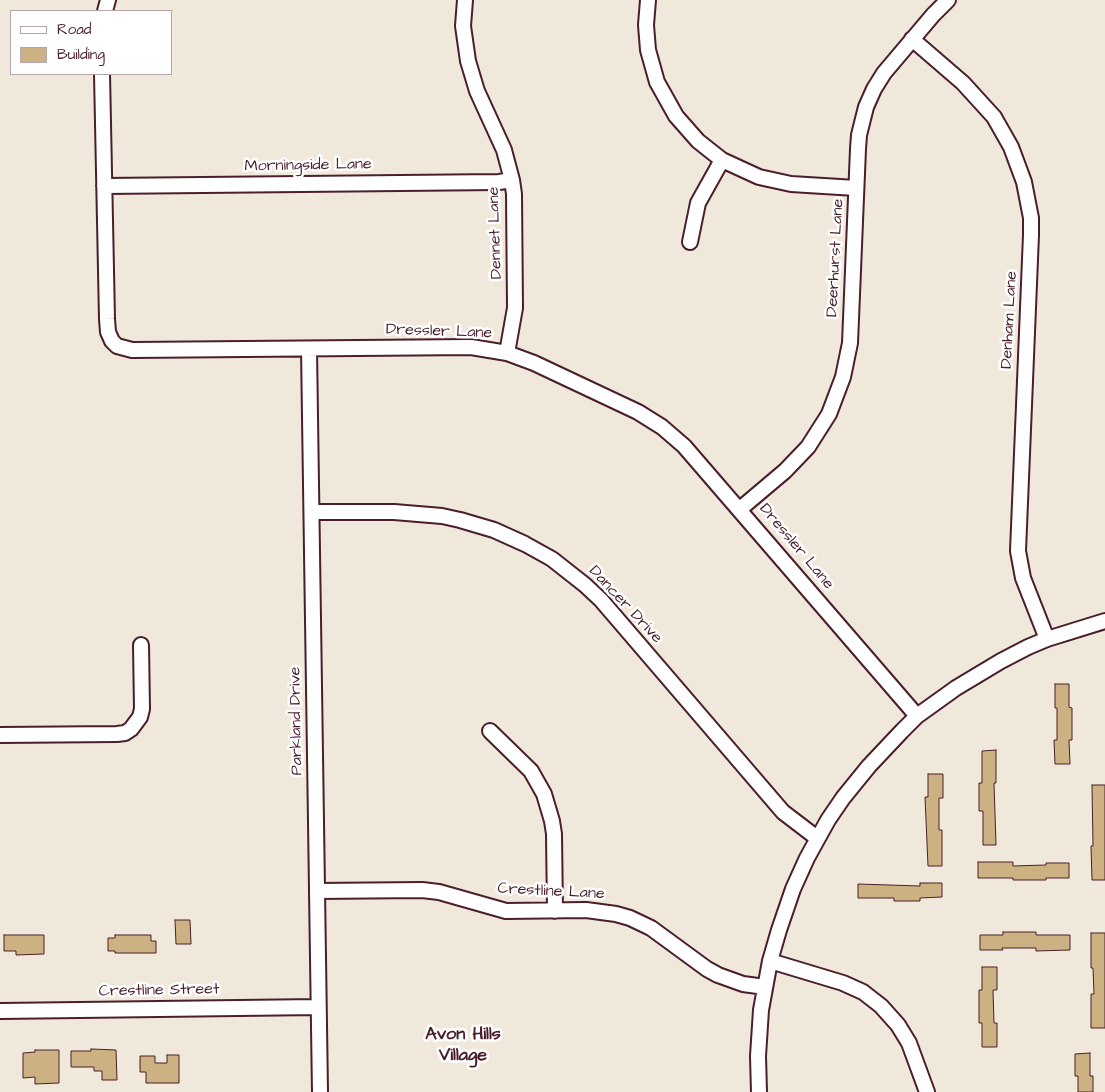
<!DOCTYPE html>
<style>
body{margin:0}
#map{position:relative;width:1105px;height:1092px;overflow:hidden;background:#f0e8da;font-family:"Architects Daughter",sans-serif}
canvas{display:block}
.legend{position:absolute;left:10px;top:10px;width:162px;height:65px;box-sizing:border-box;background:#fff;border:1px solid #b7a5aa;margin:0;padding:6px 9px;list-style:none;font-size:15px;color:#4a1f2b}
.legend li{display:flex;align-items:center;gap:10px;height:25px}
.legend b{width:25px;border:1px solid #b7a5aa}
</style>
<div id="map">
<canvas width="1105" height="1092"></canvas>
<ul class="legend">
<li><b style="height:6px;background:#fff"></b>Road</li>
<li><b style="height:14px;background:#ccb282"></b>Building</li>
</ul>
</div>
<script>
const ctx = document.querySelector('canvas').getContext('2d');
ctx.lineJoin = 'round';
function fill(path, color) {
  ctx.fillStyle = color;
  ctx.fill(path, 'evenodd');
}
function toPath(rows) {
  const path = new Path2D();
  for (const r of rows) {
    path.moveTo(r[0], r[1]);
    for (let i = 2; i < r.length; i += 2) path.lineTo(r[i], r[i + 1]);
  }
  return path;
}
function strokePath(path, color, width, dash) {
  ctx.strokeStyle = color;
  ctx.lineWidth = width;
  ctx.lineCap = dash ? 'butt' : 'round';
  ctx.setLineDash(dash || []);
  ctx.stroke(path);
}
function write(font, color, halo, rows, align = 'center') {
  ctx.font = font + ' "Architects Daughter",sans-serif';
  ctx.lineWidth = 5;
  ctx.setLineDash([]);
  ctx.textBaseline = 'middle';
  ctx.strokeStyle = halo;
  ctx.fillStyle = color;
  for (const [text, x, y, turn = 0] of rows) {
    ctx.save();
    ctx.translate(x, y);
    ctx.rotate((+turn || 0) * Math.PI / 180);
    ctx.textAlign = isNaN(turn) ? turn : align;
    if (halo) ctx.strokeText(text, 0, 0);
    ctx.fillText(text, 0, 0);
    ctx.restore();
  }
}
const building = toPath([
 [1055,684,1069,684,1069,707,1072,708,1072,740,1069,740,1070,764,1055,764,1054,740,1057,740,1057,708,1055,708,1055,684],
 [996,750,996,783,994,783,996,845,983,845,983,811,979,811,979,783,982,783,982,751,996,750],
 [928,774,943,774,943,798,939,798,939,830,942,830,942,866,928,866,925,797,928,797,928,774],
 [1092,785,1105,785,1105,880,1092,880,1091,846,1093,846,1092,785],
 [978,862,1013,862,1013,866,1046,865,1046,863,1069,863,1069,878,1046,878,1046,880,1013,880,1013,878,978,878,978,862],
 [920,883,942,883,942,897,920,898,920,901,894,901,894,898,858,898,858,884,920,886,920,883],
 [175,920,190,920,191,944,176,944,175,920],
 [1003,932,1036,932,1036,935,1070,935,1070,950,1036,951,1036,948,1002,948,1003,950,980,950,980,935,1003,935,1003,932],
 [1091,933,1105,933,1105,1028,1091,1028,1091,994,1094,994,1093,968,1091,968,1091,933],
 [4,935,44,935,44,954,16,955,16,951,4,951,4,935],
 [115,935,151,935,151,941,156,941,156,953,115,953,115,951,108,951,108,938,115,938,115,935],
 [982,967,997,967,997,990,993,990,994,1023,997,1023,997,1047,982,1047,982,1023,979,1023,979,990,982,990,982,967],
 [91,1049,116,1050,117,1080,102,1080,102,1071,94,1071,94,1067,71,1067,71,1051,91,1051,91,1049],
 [35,1050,59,1050,59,1083,35,1084,35,1077,23,1078,23,1053,35,1052,35,1050],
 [1090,1053,1090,1076,1093,1076,1093,1092,1078,1092,1078,1076,1075,1076,1075,1054,1090,1053],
 [167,1055,179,1055,179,1083,146,1083,146,1072,140,1072,140,1056,155,1056,155,1063,167,1063,167,1055]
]);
const street = toPath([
 [465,0,463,26,468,61,477,91,504,150,512,180,514,194,515,308,507,353],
 [648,0,646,25,648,50,657,82,676,116,698,141,722,160,759,177,791,184,856,188],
 [105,11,108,0],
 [912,39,963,83,994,117,1011,147,1024,182,1031,218,1031,235,1018,551,1023,578,1047,639],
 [102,74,107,319,108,332,112,341,117,346,132,350,471,347,507,353,534,363,638,412,662,427,684,446,917,716],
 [104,186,499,182,512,180],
 [690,242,698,203,722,160],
 [309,349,320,1092],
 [740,509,785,471,808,447,829,414,843,377,850,343,858,149,859,135,866,107,874,89,884,73,933,15,948,0],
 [312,512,394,512,442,516,460,520,494,530,525,544,552,559,585,585,601,600,783,812,817,838],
 [490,731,531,771,544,794,552,821,554,834,555,911],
 [0,735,117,734,125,733,131,729,140,717,142,709,141,645],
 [317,891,422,890,439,892,506,911,586,910,616,914,630,918,651,928,707,969,718,975,743,984,765,987],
 [770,961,843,983,863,992,881,1006,898,1025,909,1043,927,1092],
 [0,1011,318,1007],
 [759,1092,758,1056,761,1010,770,961,779,930,793,889,807,858,828,820,843,798,869,766,902,731,917,716,956,688,1001,661,1028,647,1047,639,1105,621]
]);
const streetNames = [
 ["Morningside Lane",308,166,-1],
 ["Dennet Lane",496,233,-92],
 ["Deerhurst Lane",836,258,-87],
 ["Denham Lane",1010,320,-87],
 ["Dressler Lane",439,332,2],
 ["Dressler Lane",796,547,50],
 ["Dancer Drive",625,605,47],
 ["Parkland Drive",297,721,-91],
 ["Crestline Lane",551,892,3],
 ["Crestline Street",159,991,-1]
];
const neighbourhoodNames = [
 ["Avon Hills",463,1035],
 ["Village",463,1056]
];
fill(building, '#ccb282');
strokePath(building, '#4a1f2b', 1);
strokePath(street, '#4a1f2b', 18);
strokePath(street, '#fff', 14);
write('16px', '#4a1f2b', '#fff', streetNames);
write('bold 18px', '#4a1f2b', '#fff', neighbourhoodNames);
</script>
